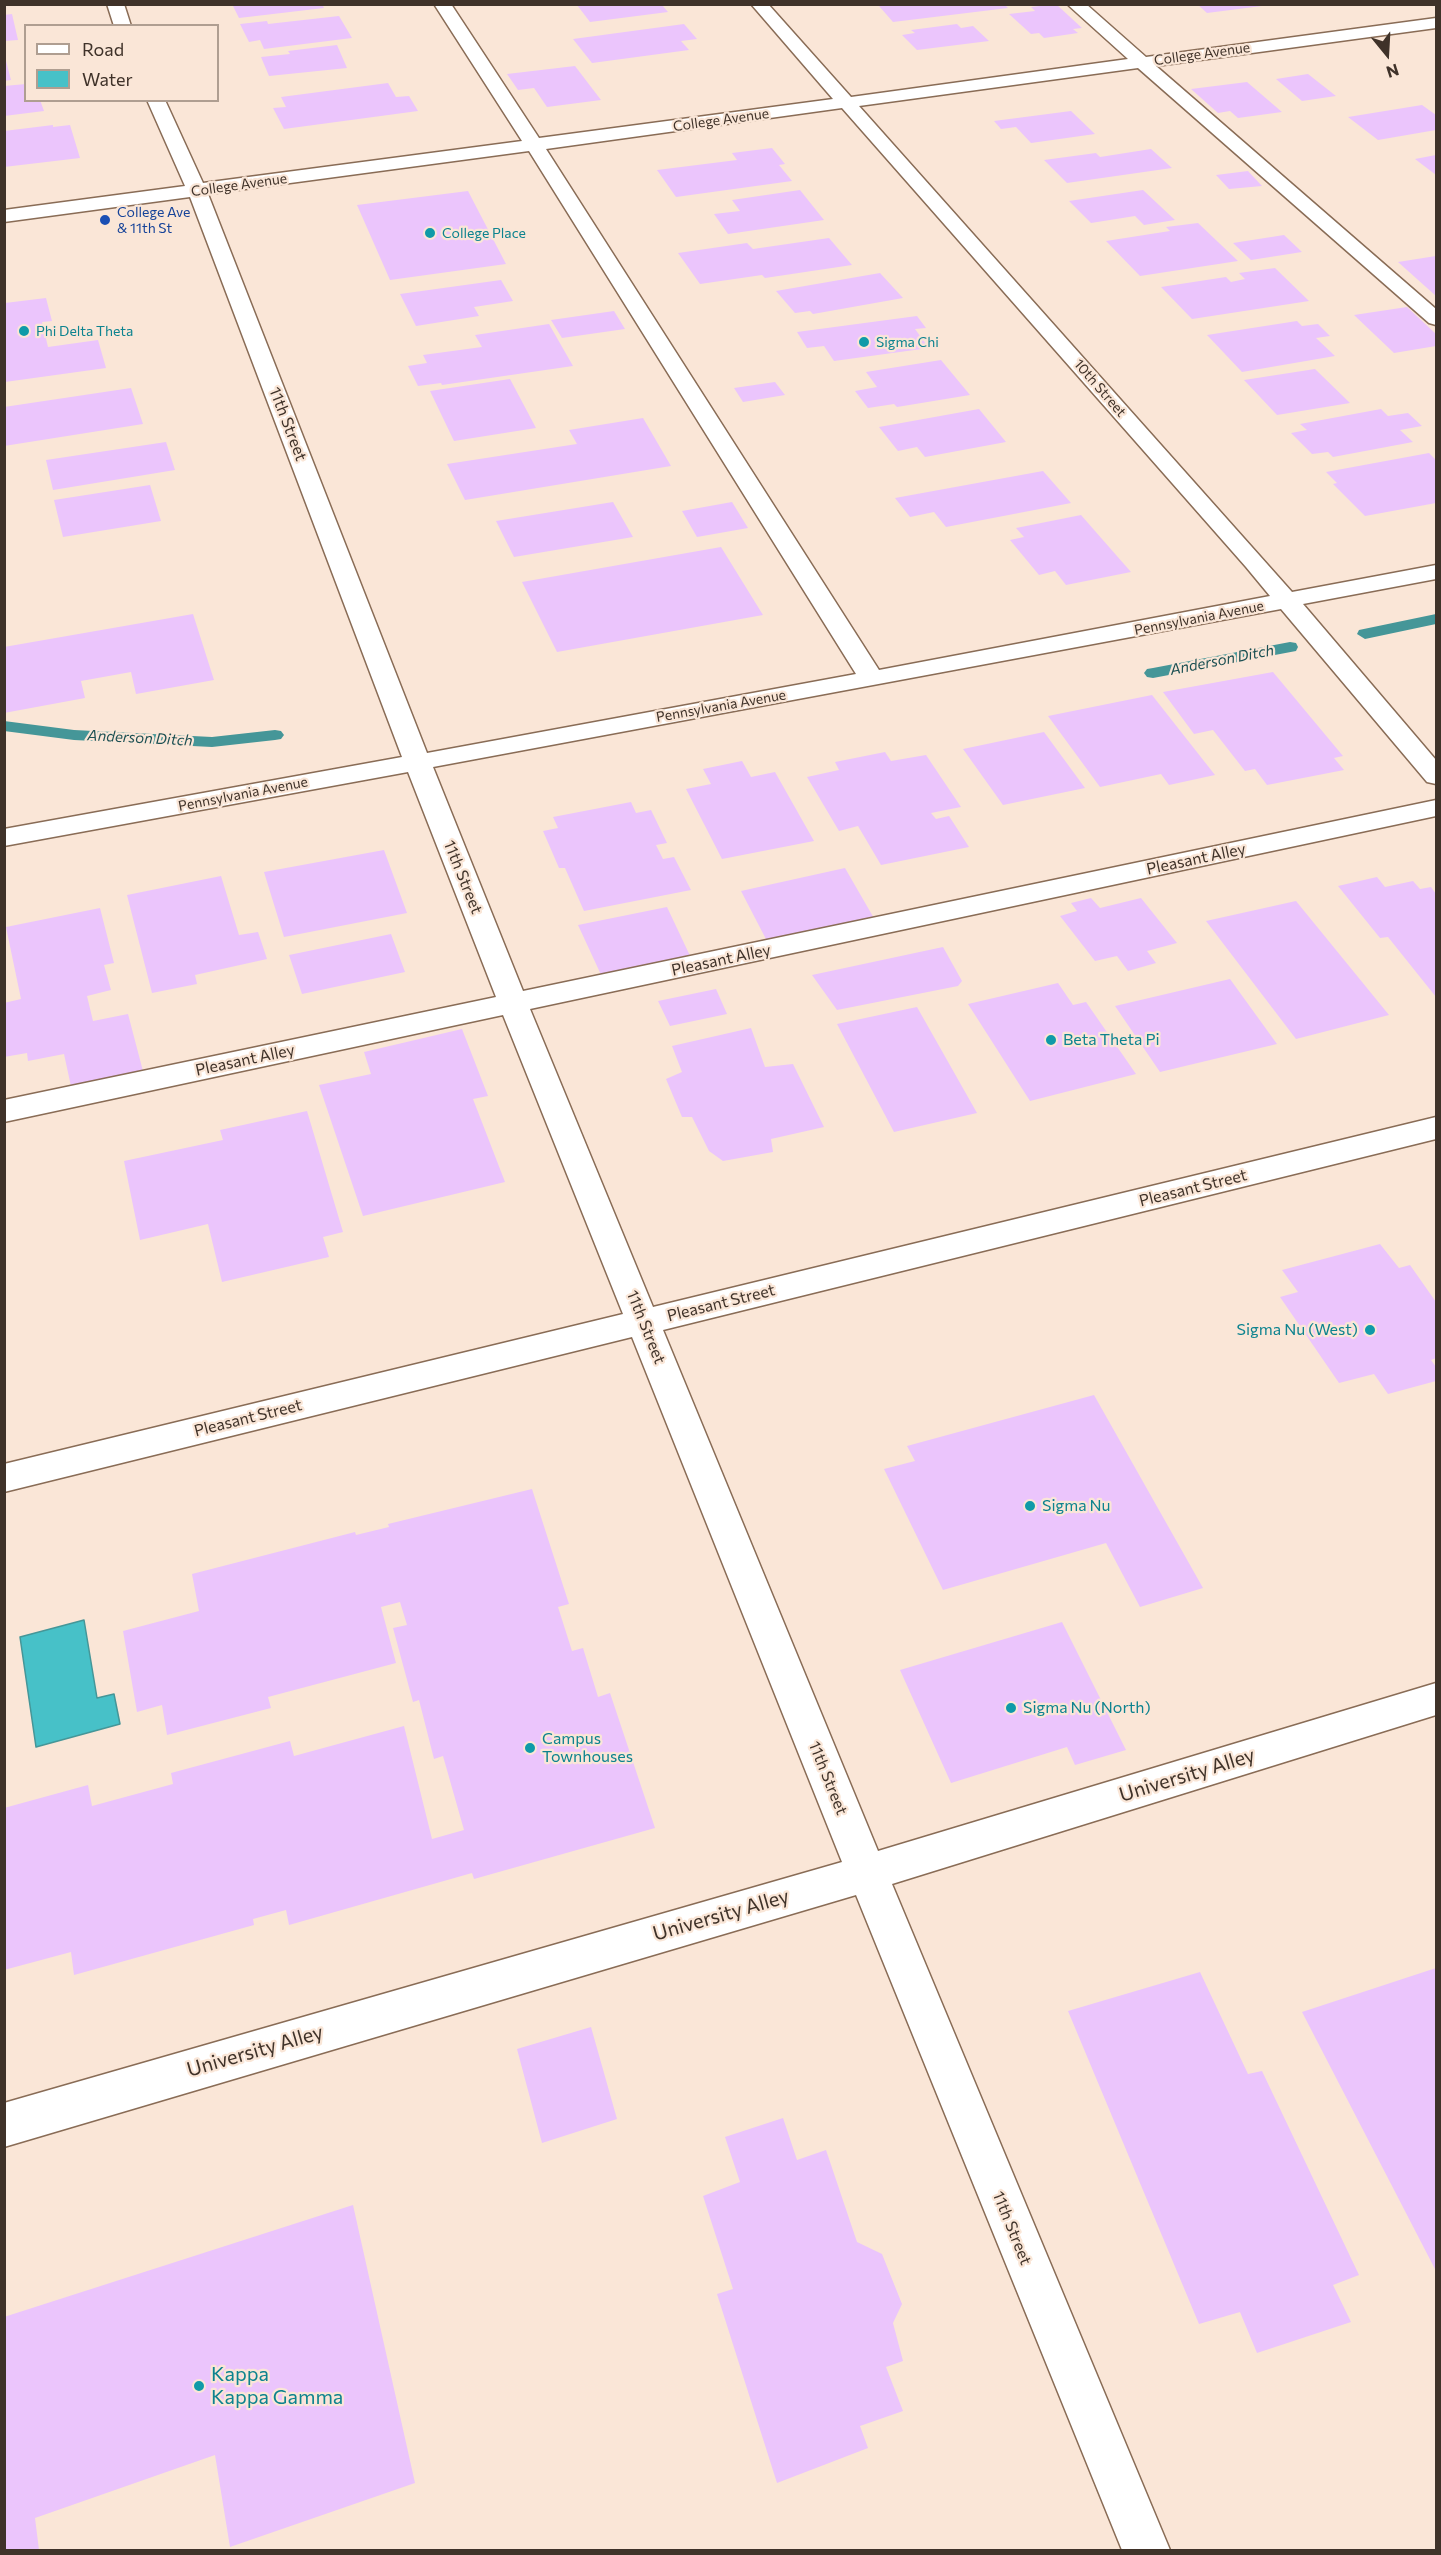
<!DOCTYPE html>
<style>
body{margin:0}
#map{position:relative;width:1441px;height:2555px;overflow:hidden;background:#fae6d7;font-family:Commissioner,sans-serif}
canvas{display:block}
.frame{position:absolute;inset:0;border:6px solid #3f3229;pointer-events:none}
.legend{position:absolute;left:24px;top:24px;width:195px;height:78px;box-sizing:border-box;background:#fae6d7;border:2px solid #af9e91;margin:0;padding:8px 10px;list-style:none;font-size:18px;color:#3f3229}
.legend li{display:flex;align-items:center;gap:12px;height:30px}
.legend b{width:30px;border:2px solid #af9e91}
.north{position:absolute;left:1357px;top:24px;width:60px;height:60px;-webkit-text-stroke:4px #fae6d7;paint-order:stroke;rotate:162deg;font-size:16px;font-weight:700;line-height:24px;text-align:center;color:#3f3229}
.north::after{content:'';display:block;margin:auto;width:21px;height:27px;background:#3f3229;clip-path:polygon(50% 0,100% 100%,50% 72%,0 100%)}
</style>
<div id="map">
<canvas width="1441" height="2555"></canvas>
<div class="frame"></div>
<ul class="legend">
<li><b style="height:8px;background:#fff"></b>Road</li>
<li><b style="height:16px;background:#47c1c8"></b>Water</li>
</ul>
<div class="north">N</div>
</div>
<script>
const ctx = document.querySelector('canvas').getContext('2d');
ctx.lineJoin = 'round';
function fill(path, color) {
  ctx.fillStyle = color;
  ctx.fill(path, 'evenodd');
}
function toPath(rows) {
  const path = new Path2D();
  for (const r of rows) {
    path.moveTo(r[0], r[1]);
    for (let i = 2; i < r.length; i += 2) path.lineTo(r[i], r[i + 1]);
  }
  return path;
}
function strokePath(path, color, width, dash) {
  ctx.strokeStyle = color;
  ctx.lineWidth = width;
  ctx.lineCap = dash ? 'butt' : 'round';
  ctx.setLineDash(dash || []);
  ctx.stroke(path);
}
function write(font, color, halo, rows, align = 'center') {
  ctx.font = font + ' Commissioner,sans-serif';
  ctx.lineWidth = 4.5;
  ctx.setLineDash([]);
  ctx.textBaseline = 'middle';
  ctx.strokeStyle = halo;
  ctx.fillStyle = color;
  for (const [text, x, y, turn = 0] of rows) {
    ctx.save();
    ctx.translate(x, y);
    ctx.rotate((+turn || 0) * Math.PI / 180);
    ctx.textAlign = isNaN(turn) ? turn : align;
    if (halo) ctx.strokeText(text, 0, 0);
    ctx.fillText(text, 0, 0);
    ctx.restore();
  }
}
const water = toPath([
 [84,1620,97,1698,114,1694,120,1724,36,1747,20,1637,84,1620]
]);
const stream = toPath([
 [1436,614,1436,624,1365,639,1357,634,1359,630,1436,614],
 [1290,642,1296,643,1298,647,1296,651,1153,678,1147,677,1144,673,1147,669,1153,668,1290,642],
 [4,721,74,730,212,737,275,730,281,731,284,735,281,739,275,740,212,747,74,740,4,731,4,721]
]);
const building = toPath([
 [240,4,322,4,324,8,239,18,233,6],
 [1004,4,1008,8,893,22,879,6],
 [1056,4,1082,28,1073,29,1078,33,1044,38,1039,33,1031,34,1009,14,1035,11,1031,7],
 [1197,4,1262,4,1262,6,1207,13],
 [577,5,662,5,668,12,590,22],
 [12,14,18,40,4,41,4,15],
 [339,16,352,38,264,49,260,40,249,42,240,24,267,21,268,24],
 [684,24,697,39,681,41,689,50,592,63,573,39],
 [957,24,961,28,973,26,989,41,917,50,902,35,915,33,911,30],
 [337,45,347,68,269,76,261,57,290,54,288,51],
 [4,57,5,57,11,80,4,81],
 [575,66,601,100,547,107,534,88,518,90,507,74],
 [1308,74,1336,96,1302,101,1276,79],
 [1247,82,1282,112,1238,118,1230,111,1218,113,1191,89],
 [388,83,396,97,409,96,418,111,284,129,273,108,286,107,281,97],
 [26,84,26,100,40,100,44,111,4,116,4,86],
 [1422,105,1436,115,1436,130,1378,140,1348,117],
 [1071,111,1095,134,1031,143,1016,127,1001,129,994,121],
 [53,125,53,127,70,125,80,158,4,167,4,131],
 [772,148,785,164,779,165,792,181,676,197,657,170,737,160,732,153],
 [1151,149,1172,168,1067,183,1044,160,1096,153,1100,157],
 [1436,155,1436,175,1415,159],
 [1248,171,1262,186,1229,189,1216,175],
 [800,190,824,220,728,234,714,214,740,211,732,200],
 [1143,190,1175,220,1144,225,1135,216,1091,223,1069,201],
 [468,191,506,264,390,280,357,205],
 [1198,223,1238,261,1140,276,1106,241,1170,231,1166,227],
 [1284,235,1302,252,1251,260,1233,243],
 [829,238,852,265,765,278,762,275,700,284,678,253,747,243,753,249],
 [1436,256,1436,296,1398,262],
 [1275,268,1309,301,1192,319,1161,287,1226,277,1231,282,1245,279,1239,273],
 [880,273,903,298,813,314,810,311,795,313,776,291],
 [501,280,513,301,474,307,479,316,416,326,400,294],
 [46,298,52,321,42,322,48,347,98,340,106,368,5,382,5,303],
 [1407,307,1436,334,1436,346,1394,353,1354,315],
 [614,311,625,329,562,338,551,320],
 [917,316,926,328,915,329,929,348,834,361,824,346,807,348,797,332],
 [1297,321,1302,326,1318,324,1330,336,1316,338,1335,356,1242,372,1207,335],
 [549,324,573,366,442,385,441,383,418,386,408,366,427,363,423,355,482,347,475,335],
 [941,360,970,395,897,407,894,404,868,408,855,391,877,387,866,372],
 [1315,369,1350,403,1277,415,1244,380],
 [510,379,536,428,454,441,430,391],
 [775,382,785,395,743,402,734,388],
 [131,388,143,424,4,446,4,407],
 [979,409,1006,442,925,457,917,447,898,451,879,427],
 [1381,409,1388,416,1408,413,1422,426,1400,430,1413,442,1333,457,1328,452,1312,454,1291,433,1307,430,1300,424],
 [643,418,671,466,465,500,447,464,577,444,569,430],
 [166,442,175,470,53,490,46,460],
 [1429,453,1436,460,1436,503,1365,516,1333,484,1337,483,1326,472],
 [1043,471,1071,503,946,527,934,512,910,517,895,498],
 [150,485,161,521,63,537,54,500],
 [613,502,633,537,514,557,496,521],
 [732,502,748,528,697,537,682,511],
 [1081,515,1095,531,1131,572,1066,585,1055,571,1039,575,1010,540,1024,537,1016,528],
 [721,547,763,615,557,652,522,582],
 [193,614,214,680,136,694,131,672,81,681,85,698,4,713,4,647],
 [1273,672,1343,756,1334,758,1344,770,1267,785,1255,769,1245,771,1213,730,1194,734,1163,692],
 [1152,695,1215,775,1169,785,1161,774,1100,787,1048,716],
 [1044,732,1085,788,1003,805,963,749],
 [885,752,891,761,926,755,961,807,931,813,936,819,949,816,969,847,881,865,858,826,839,831,807,777,839,770,835,762],
 [742,761,751,777,775,772,814,841,722,859,686,789,711,784,703,769],
 [631,802,636,813,651,810,667,843,656,845,663,859,674,857,691,890,584,911,565,868,559,868,543,831,558,828,553,817],
 [384,850,407,913,284,937,264,872],
 [845,868,875,920,768,943,741,891],
 [221,876,239,935,258,932,267,959,195,975,197,984,152,993,127,895],
 [1377,877,1385,887,1413,881,1420,889,1431,887,1436,894,1436,997,1388,937,1380,938,1338,886],
 [1091,898,1100,908,1141,898,1177,943,1147,951,1156,963,1128,971,1117,956,1095,961,1060,916,1077,911,1071,903],
 [1296,901,1389,1015,1296,1039,1206,921],
 [667,907,692,960,603,979,578,925],
 [100,908,114,963,104,965,111,990,87,996,93,1021,128,1014,144,1075,72,1091,64,1054,28,1061,27,1053,4,1057,4,1003,21,999,6,927],
 [391,934,405,972,302,994,289,955],
 [943,947,962,981,958,986,837,1010,812,975],
 [1230,979,1277,1044,1160,1072,1115,1006],
 [1058,983,1073,1005,1086,1002,1136,1074,1030,1101,968,1004],
 [716,989,727,1014,670,1026,658,1001],
 [917,1007,977,1113,894,1132,837,1024],
 [751,1028,765,1067,793,1064,824,1127,771,1139,773,1152,723,1161,709,1151,692,1117,682,1117,666,1079,682,1072,672,1046],
 [462,1029,488,1096,473,1099,505,1182,363,1216,319,1085,371,1074,364,1052],
 [307,1111,343,1232,323,1237,329,1257,222,1282,208,1224,140,1240,124,1161,223,1140,220,1130],
 [1380,1244,1399,1268,1410,1265,1436,1302,1436,1358,1431,1360,1436,1367,1436,1381,1388,1394,1374,1374,1339,1383,1280,1297,1298,1292,1282,1270],
 [1094,1395,1203,1588,1140,1607,1106,1543,943,1590,884,1469,915,1461,907,1446],
 [532,1489,569,1604,558,1607,572,1651,583,1648,598,1697,610,1693,655,1828,474,1879,472,1873,289,1925,286,1910,253,1919,254,1925,74,1975,71,1952,4,1970,4,1808,88,1785,92,1806,173,1784,171,1773,290,1741,294,1756,404,1726,432,1839,464,1830,443,1756,434,1759,419,1700,413,1702,393,1628,407,1625,400,1602,381,1607,396,1663,268,1697,271,1708,167,1735,162,1705,137,1712,123,1631,199,1611,192,1574,355,1532,356,1535,389,1527,388,1524],
 [1062,1622,1126,1750,1075,1765,1067,1747,951,1783,900,1670],
 [1436,1968,1436,2271,1302,2012],
 [1200,1972,1248,2074,1262,2071,1359,2275,1333,2285,1351,2322,1257,2353,1240,2312,1199,2324,1068,2011],
 [591,2027,617,2119,542,2143,517,2049],
 [783,2118,797,2160,826,2150,857,2242,882,2254,902,2304,893,2323,903,2361,886,2367,903,2411,860,2426,868,2448,777,2483,717,2294,733,2289,703,2196,740,2182,725,2137],
 [353,2205,415,2483,230,2547,215,2455,35,2518,39,2550,4,2550,4,2317]
]);
const minor = toPath([
 [107,4,124,4,131,26,114,26,107,4],
 [434,4,451,4,539,138,833,99,751,4,768,4,851,97,1128,59,1067,4,1086,4,1146,57,1436,18,1436,28,1156,66,1436,309,1436,325,1429,323,1138,68,859,106,1292,592,1436,565,1436,579,1303,604,1436,760,1436,784,1427,782,1281,609,433,767,523,991,1436,800,1436,816,530,1009,653,1307,1436,1117,1436,1139,663,1330,878,1851,1436,1683,1436,1715,892,1884,1170,2550,1122,2550,856,1895,4,2147,4,2103,842,1862,632,1337,4,1492,4,1464,623,1314,503,1015,4,1122,4,1100,496,997,408,772,4,846,4,829,402,757,190,197,4,222,4,210,185,186,147,100,165,100,203,183,522,141,434,4],
 [842,108,1246,567,1270,596,879,670,546,149,842,108],
 [529,151,856,674,427,753,208,194,529,151]
]);
const markers = [
 [105,220,6,"#1a4fb4"],
 [430,233,6,"#0f9aa8"],
 [24,331,6,"#0f9aa8"],
 [864,342,6,"#0f9aa8"],
 [1051,1040,6,"#0f9aa8"],
 [1370,1330,6,"#0f9aa8"],
 [1030,1506,6,"#0f9aa8"],
 [1011,1708,6,"#0f9aa8"],
 [530,1748,6,"#0f9aa8"],
 [199,2386,6,"#0f9aa8"]
];
const farStreetnames = [
 ["College Avenue",1202,54,-8],
 ["College Avenue",721,120,-8],
 ["College Avenue",239,185,-8],
 ["10th Street",1100,388,49],
 ["Pennsylvania Avenue",1199,618,-11],
 ["Pennsylvania Avenue",721,706,-10],
 ["Pennsylvania Avenue",243,794,-11]
];
const farTransitnames = [
 ["College Ave",117,212],
 ["& 11th St",117,228]
];
const farCulturenames = [
 ["College Place",442,233],
 ["Phi Delta Theta",36,331],
 ["Sigma Chi",876,342]
];
const farWaternames = [
 ["Anderson Ditch",1222,660,-11],
 ["Anderson Ditch",140,738,3]
];
const streetNames = [
 ["11th Street",288,424,69],
 ["Pleasant Alley",1196,859,-12],
 ["11th Street",463,877,68],
 ["Pleasant Alley",721,960,-12],
 ["Pleasant Alley",245,1060,-12],
 ["Pleasant Street",1193,1188,-14],
 ["Pleasant Street",721,1303,-14],
 ["11th Street",646,1327,68],
 ["Pleasant Street",248,1418,-14],
 ["11th Street",828,1778,68],
 ["11th Street",1012,2228,68]
];
const cultureNames = [
 ["Beta Theta Pi",1063,1040],
 ["Sigma Nu (West)",1358,1330,"right"],
 ["Sigma Nu",1042,1506],
 ["Sigma Nu (North)",1023,1708],
 ["Campus",542,1739],
 ["Townhouses",542,1757]
];
const nearStreetnames = [
 ["University Alley",1187,1775,-17],
 ["University Alley",721,1915,-16],
 ["University Alley",255,2051,-16]
];
const nearCulturenames = [
 ["Kappa",211,2374],
 ["Kappa Gamma",211,2397]
];
fill(water, '#47c1c8');
strokePath(water, '#459698', 1.5);
fill(stream, '#459698');
fill(building, '#ebc5fc');
strokePath(minor, '#896c56', 3);
fill(minor, '#fff');
for (const [x, y, r, color] of markers) {
  const dot = new Path2D();
  dot.arc(x, y, r, 0, 2 * Math.PI);
  ctx.fillStyle = color;
  ctx.fill(dot);
  strokePath(dot, '#fae6d7', 2);
}
write('14px', '#3f3229', '#fae6d7', farStreetnames);
write('14px', '#164399', '#fae6d7', farTransitnames, 'left');
write('14px', '#0d838f', '#fae6d7', farCulturenames, 'left');
write('italic 15px', '#1c5053', '#fae6d7', farWaternames);
write('16px', '#3f3229', '#fae6d7', streetNames);
write('16px', '#0d838f', '#fae6d7', cultureNames, 'left');
write('20px', '#3f3229', '#fae6d7', nearStreetnames);
write('20px', '#0d838f', '#fae6d7', nearCulturenames, 'left');
</script>
